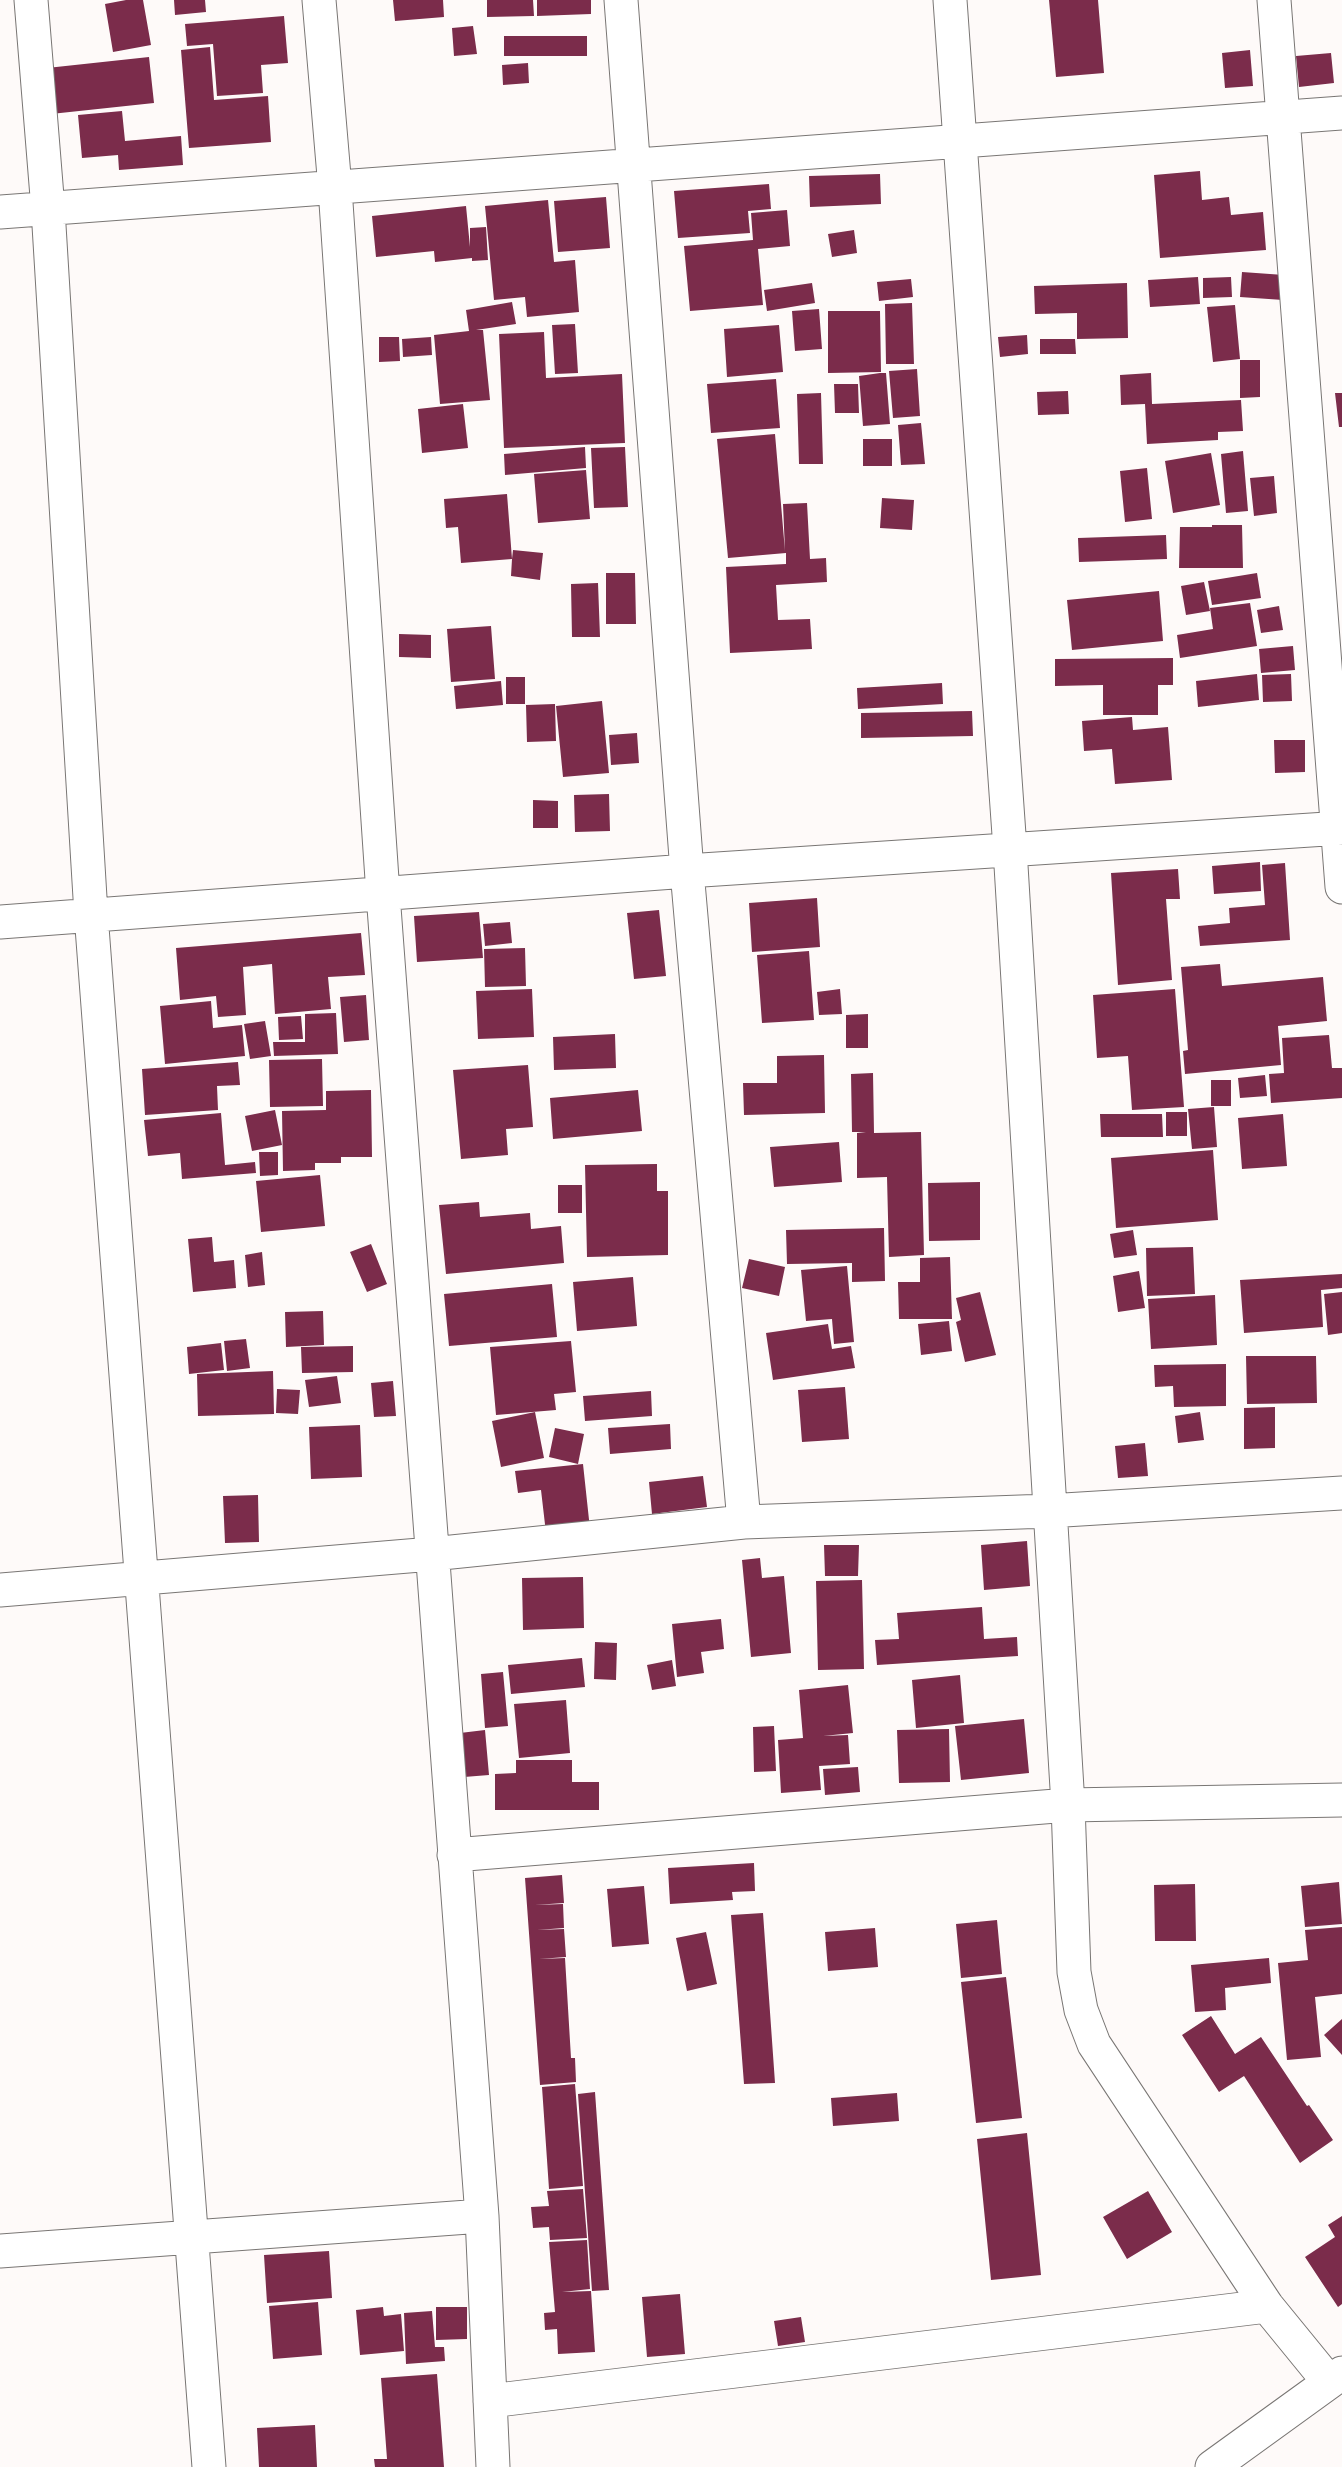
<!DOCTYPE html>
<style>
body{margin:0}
canvas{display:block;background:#fefaf9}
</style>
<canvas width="1342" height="2467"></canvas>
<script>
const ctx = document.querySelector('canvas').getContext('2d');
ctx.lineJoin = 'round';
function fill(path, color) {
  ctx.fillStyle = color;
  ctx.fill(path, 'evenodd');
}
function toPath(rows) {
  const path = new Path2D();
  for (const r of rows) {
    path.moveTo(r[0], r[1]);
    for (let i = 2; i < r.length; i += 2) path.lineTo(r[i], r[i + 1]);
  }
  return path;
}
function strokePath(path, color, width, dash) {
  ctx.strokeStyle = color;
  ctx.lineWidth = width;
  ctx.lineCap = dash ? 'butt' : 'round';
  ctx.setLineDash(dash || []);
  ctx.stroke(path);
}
const building = toPath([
 [126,0,143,0,151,45,113,52,105,4],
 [174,0,205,0,206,12,175,15],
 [393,0,443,0,444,17,395,21],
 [487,0,533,0,534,16,487,17],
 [537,0,591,0,591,14,537,16],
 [1049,0,1098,0,1104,73,1056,77],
 [284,16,288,63,261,65,263,93,217,96,213,44,187,46,185,24],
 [473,26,477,54,454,56,452,28],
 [504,36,587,36,587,56,504,56],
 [210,47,214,100,268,96,271,142,189,148,181,50],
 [1250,50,1253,86,1225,88,1222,53],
 [1331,53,1334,83,1299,87,1296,56],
 [149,57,154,103,51,114,47,68],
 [528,63,529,83,503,85,502,65],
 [122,111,125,141,181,136,183,165,119,170,118,155,82,158,78,115],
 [1200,171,1202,200,1229,197,1231,215,1263,212,1266,250,1160,258,1154,175],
 [880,174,881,204,810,207,809,176],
 [769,184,771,209,748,211,750,233,678,238,674,191],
 [606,197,610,248,558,252,554,201],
 [548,200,554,262,575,260,579,312,527,317,525,297,494,300,485,206],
 [466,206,470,247,470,228,486,227,488,260,472,261,472,258,435,262,434,251,376,257,372,216],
 [787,210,790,246,758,249,763,305,690,311,684,246,753,240,751,213],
 [854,230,857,253,832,257,828,234],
 [1242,272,1284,275,1283,300,1240,297],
 [1198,277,1200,304,1150,307,1148,280],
 [1231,277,1232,297,1203,298,1203,278],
 [911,279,913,297,879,301,877,282],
 [812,283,815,303,767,311,764,290],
 [1127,283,1128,338,1077,339,1077,313,1035,314,1034,286],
 [512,302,516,324,476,330,483,330,490,400,440,404,434,335,469,331,466,310],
 [912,303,914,364,886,364,885,304],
 [1235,305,1240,359,1213,362,1207,307],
 [819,309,822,349,795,351,792,311],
 [828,311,880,311,881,372,828,373],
 [575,324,578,373,555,374,552,325],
 [779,325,783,372,727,377,724,329],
 [544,332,546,378,622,374,625,443,504,448,499,334],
 [1027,335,1028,354,1000,357,998,337],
 [379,337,399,337,400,361,379,362],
 [431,337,432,355,403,357,402,339],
 [1040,339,1075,339,1076,354,1040,354],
 [1240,360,1260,360,1260,397,1240,398],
 [917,369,920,416,893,418,889,371],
 [880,373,886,373,890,424,863,426,859,376],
 [1151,373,1152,404,1241,400,1243,431,1218,432,1218,440,1147,444,1145,404,1121,405,1120,375],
 [776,379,780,428,711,433,707,384],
 [834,384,858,384,859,413,835,413],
 [1068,391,1069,414,1038,415,1037,392],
 [821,393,823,464,799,464,797,394],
 [1335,393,1342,393,1342,427,1339,427],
 [463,404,468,448,422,453,418,409],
 [921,423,925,464,901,465,898,425],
 [775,434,785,551,783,504,807,503,810,559,826,558,827,582,776,585,778,620,810,619,812,649,730,653,726,567,786,564,786,553,728,558,717,439],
 [863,439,892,439,892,466,863,466],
 [585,447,586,468,505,475,504,454],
 [625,447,628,507,594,508,591,448],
 [1243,451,1248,511,1226,513,1221,454],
 [1211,453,1220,505,1173,513,1165,461],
 [1147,468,1152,519,1125,522,1120,471],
 [586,470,590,519,538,523,534,474],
 [1274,476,1277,513,1254,516,1250,478],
 [507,494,512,559,513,550,543,553,540,580,511,576,512,559,461,563,458,527,446,528,444,499],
 [882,498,914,500,912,530,880,528],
 [1212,525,1242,525,1243,568,1179,568,1180,527,1212,527],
 [1166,535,1167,559,1079,562,1078,538],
 [606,573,635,573,636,624,606,624],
 [1257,573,1261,598,1212,605,1208,581],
 [1204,582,1210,611,1186,615,1181,586],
 [598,583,600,637,572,637,571,584],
 [1159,591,1163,641,1072,650,1067,600],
 [1250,603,1257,646,1180,658,1177,635,1213,629,1210,608],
 [1279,606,1283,630,1261,633,1257,610],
 [491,626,495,679,451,682,447,629],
 [399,634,431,635,431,658,399,657],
 [1293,646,1295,670,1261,673,1259,649],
 [1173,658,1173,685,1158,685,1158,715,1103,715,1103,685,1055,686,1055,659],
 [1257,674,1259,700,1198,707,1196,681],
 [1291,674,1292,701,1263,702,1262,675],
 [506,677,525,677,525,704,506,704],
 [501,681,503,705,456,709,454,686],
 [942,683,943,704,858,709,857,688],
 [602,701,609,773,563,777,556,706],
 [555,704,556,741,527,742,526,705],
 [972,711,973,736,861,738,861,713],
 [1132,717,1133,730,1168,727,1172,780,1115,784,1112,749,1084,751,1082,721],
 [637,733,639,763,611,765,609,735],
 [1274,740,1305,740,1305,772,1275,773],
 [609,794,610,831,575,832,574,795],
 [533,800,558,801,558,828,533,828],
 [1260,862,1261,891,1214,894,1212,866],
 [1285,863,1290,940,1200,946,1198,926,1230,923,1229,908,1265,905,1262,865],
 [1178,869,1180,899,1166,899,1172,980,1118,985,1111,873],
 [817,898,820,947,752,952,749,903],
 [659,910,666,976,634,979,627,913],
 [479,912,483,958,417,962,414,916],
 [510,922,512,943,485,946,483,924],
 [361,933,365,975,328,977,331,1009,275,1014,272,964,243,967,246,1015,218,1017,216,996,180,1000,176,948],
 [525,948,526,986,485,987,484,949],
 [809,951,814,1020,762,1023,757,955],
 [1220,964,1222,986,1323,977,1327,1021,1278,1026,1281,1065,1185,1074,1183,1051,1188,1050,1181,967],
 [532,989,534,1037,478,1039,476,991],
 [840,989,842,1014,819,1015,817,992],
 [1175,989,1184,1107,1132,1110,1128,1056,1097,1058,1093,995],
 [366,995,369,1040,344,1042,340,997],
 [211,1001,213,1028,242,1025,245,1056,165,1064,160,1006],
 [336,1013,338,1054,274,1056,273,1042,305,1042,305,1014],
 [868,1014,868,1048,846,1048,846,1015],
 [301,1016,303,1039,279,1040,278,1017],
 [265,1021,271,1056,250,1059,244,1024],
 [615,1034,616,1068,554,1070,553,1037],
 [1329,1035,1332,1068,1342,1068,1342,1098,1271,1103,1269,1074,1284,1073,1282,1038],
 [824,1055,825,1113,744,1115,743,1083,777,1083,777,1056],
 [322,1059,323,1106,270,1107,269,1060],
 [238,1062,240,1085,217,1086,218,1110,145,1115,142,1069],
 [528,1065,533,1127,506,1129,508,1155,461,1159,453,1070],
 [873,1073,874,1133,921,1132,924,1255,889,1257,887,1177,857,1178,857,1133,866,1132,852,1132,851,1074],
 [1265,1075,1267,1096,1240,1098,1238,1078],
 [1211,1080,1231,1080,1231,1106,1211,1106],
 [371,1090,372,1157,341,1157,341,1163,315,1163,315,1170,283,1171,282,1111,326,1110,326,1091],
 [638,1090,642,1131,553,1139,550,1098],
 [1214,1107,1217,1147,1192,1149,1188,1109],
 [275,1110,282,1145,252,1151,245,1116],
 [1166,1112,1187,1112,1187,1136,1166,1136],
 [221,1113,225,1165,255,1162,256,1173,182,1179,180,1153,148,1156,144,1120],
 [1100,1114,1162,1114,1163,1137,1101,1137],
 [1283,1114,1287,1166,1242,1169,1238,1118],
 [839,1142,842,1182,774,1187,770,1147],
 [1213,1150,1218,1220,1116,1228,1111,1158],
 [259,1152,278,1152,278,1175,260,1176],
 [657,1164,657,1191,668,1191,668,1255,587,1257,585,1165],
 [320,1175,325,1226,261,1232,256,1181],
 [980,1182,980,1240,929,1241,928,1183],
 [558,1185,582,1185,582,1213,558,1213],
 [479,1202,480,1217,530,1213,531,1229,561,1226,564,1263,446,1274,439,1205],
 [884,1228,885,1281,852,1282,852,1263,787,1264,786,1230],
 [1133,1230,1137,1255,1114,1258,1110,1234],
 [212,1237,214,1262,234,1260,236,1288,193,1292,188,1239],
 [371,1244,387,1284,367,1292,350,1252],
 [1193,1247,1195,1294,1147,1296,1146,1248],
 [262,1252,265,1285,248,1287,245,1255],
 [950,1257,952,1319,899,1319,898,1282,920,1282,920,1258],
 [749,1259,785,1267,779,1296,742,1288],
 [847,1266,854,1342,834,1344,832,1319,806,1321,801,1270],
 [1139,1271,1145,1308,1118,1312,1113,1276],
 [1342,1274,1342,1288,1321,1290,1323,1327,1244,1333,1240,1280],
 [633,1277,637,1326,577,1331,573,1282],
 [552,1284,557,1337,449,1346,444,1294],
 [980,1292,996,1355,965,1362,956,1322,961,1320,956,1298],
 [1342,1292,1342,1333,1328,1335,1324,1294],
 [1215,1295,1217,1345,1151,1349,1148,1299],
 [323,1311,324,1345,286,1347,285,1312],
 [949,1321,952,1351,921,1355,918,1324],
 [828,1324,832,1349,851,1346,855,1368,773,1380,766,1333],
 [246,1339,250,1368,227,1371,224,1341],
 [571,1341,576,1392,554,1394,556,1410,496,1415,490,1347],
 [221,1343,224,1370,189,1374,187,1347],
 [353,1346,353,1372,302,1373,301,1347],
 [1246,1356,1316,1356,1317,1403,1247,1404],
 [1226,1364,1226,1406,1174,1407,1173,1386,1155,1387,1154,1365],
 [273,1371,274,1414,198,1416,197,1374],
 [337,1376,341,1403,309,1407,305,1380],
 [393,1381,396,1416,374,1417,371,1383],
 [845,1387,849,1439,802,1442,798,1390],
 [277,1389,300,1390,298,1414,276,1413],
 [651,1391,652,1416,585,1421,583,1396],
 [1275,1407,1275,1448,1244,1449,1244,1408],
 [535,1412,544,1458,501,1467,492,1421],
 [1200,1412,1204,1440,1178,1443,1175,1416],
 [670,1424,671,1449,610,1454,608,1428],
 [360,1425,362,1477,311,1479,309,1427],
 [555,1428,584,1434,578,1464,549,1457],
 [1145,1443,1148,1476,1118,1478,1115,1446],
 [583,1464,590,1529,546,1533,541,1490,518,1493,515,1471],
 [703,1476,707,1507,652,1514,649,1482],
 [258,1495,259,1542,225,1543,223,1496],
 [1027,1541,1030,1586,984,1590,981,1545],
 [824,1545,859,1545,858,1576,825,1576],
 [760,1558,762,1578,784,1576,791,1653,751,1657,742,1560],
 [583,1577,584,1628,523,1630,522,1578],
 [862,1580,864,1669,818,1670,816,1581],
 [982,1607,984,1639,1017,1637,1018,1656,877,1665,875,1640,899,1639,897,1613],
 [721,1619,724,1649,701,1652,704,1673,677,1677,672,1624],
 [595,1642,617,1643,616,1680,594,1679],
 [582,1658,585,1687,511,1694,508,1665],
 [672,1660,676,1686,652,1690,647,1665],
 [503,1672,508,1726,485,1728,481,1674],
 [960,1675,964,1723,916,1728,912,1680],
 [848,1685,853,1733,823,1736,848,1735,850,1764,819,1766,821,1790,781,1793,778,1740,803,1738,799,1690],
 [566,1700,570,1753,519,1758,514,1704],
 [1024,1719,1029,1773,961,1780,955,1726],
 [774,1726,776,1771,754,1772,753,1727],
 [949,1729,950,1782,899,1783,897,1730],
 [485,1730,489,1775,464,1777,460,1733],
 [516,1760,572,1760,572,1782,599,1782,599,1810,495,1810,495,1774,516,1773],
 [858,1767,860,1792,825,1795,823,1769],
 [754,1863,755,1891,732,1892,733,1900,670,1904,668,1868],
 [562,1875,564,1903,535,1905,563,1904,564,1928,537,1930,564,1929,566,1957,539,1959,565,1958,571,2058,575,2058,576,2082,540,2085,525,1878],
 [1339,1882,1342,1924,1305,1927,1301,1886],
 [1195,1884,1196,1941,1155,1941,1154,1885],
 [644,1886,649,1944,612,1947,607,1889],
 [763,1913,775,2083,744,2084,731,1915],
 [997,1920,1002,1974,961,1978,956,1924],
 [1342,1927,1342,1994,1315,1997,1321,2057,1287,2060,1278,1963,1308,1960,1305,1930],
 [875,1928,878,1967,828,1971,825,1932],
 [706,1932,717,1984,687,1991,676,1938],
 [1269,1958,1271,1983,1225,1988,1226,2010,1195,2012,1191,1965],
 [1006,1977,1022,2118,976,2123,961,1982],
 [1211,2016,1235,2054,1261,2037,1307,2106,1309,2105,1333,2140,1300,2163,1244,2076,1219,2092,1182,2035],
 [1342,2019,1342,2055,1324,2035],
 [575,2084,583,2186,549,2189,542,2087],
 [595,2092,609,2290,592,2291,578,2094],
 [897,2093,899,2121,833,2126,831,2098],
 [1027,2133,1041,2275,991,2280,977,2139],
 [583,2189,587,2238,550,2240,549,2227,533,2228,531,2207,549,2206,547,2191],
 [1148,2191,1172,2232,1127,2259,1103,2217],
 [1342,2216,1342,2304,1338,2307,1305,2257,1335,2237,1328,2225],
 [587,2240,590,2289,562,2292,591,2291,595,2352,558,2354,557,2329,545,2330,544,2313,555,2312,549,2242],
 [329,2251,332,2298,267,2303,264,2255],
 [680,2294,685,2354,647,2357,642,2297],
 [318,2302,322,2355,273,2359,269,2306],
 [383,2307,384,2316,401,2314,404,2351,360,2355,356,2310],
 [436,2307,467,2307,467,2339,436,2340],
 [432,2311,435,2347,444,2347,445,2361,406,2364,404,2313],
 [801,2317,805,2342,778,2346,774,2321],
 [437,2374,444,2467,375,2467,374,2459,387,2459,381,2378],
 [315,2425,317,2467,259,2467,257,2428]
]);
const street = toPath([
 [31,0,48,209,91,914,209,2467],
 [319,0,335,188,383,894,482,2216,493,2467],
 [621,0,687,871,744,1522],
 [950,0,1010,849,1068,1805,1074,1972,1081,2010,1094,2044,1267,2306,1329,2382],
 [1274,0,1342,887],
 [0,212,1342,113],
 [0,922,687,871,1342,828],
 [0,1590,432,1554,744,1522,1048,1511,1342,1493],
 [454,1855,1068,1805,1342,1800],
 [0,2251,482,2216],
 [490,2401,1267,2306],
 [1212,2467,1342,2373]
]);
fill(building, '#7b2c4b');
strokePath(street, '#797674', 35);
strokePath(street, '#fff', 33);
</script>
